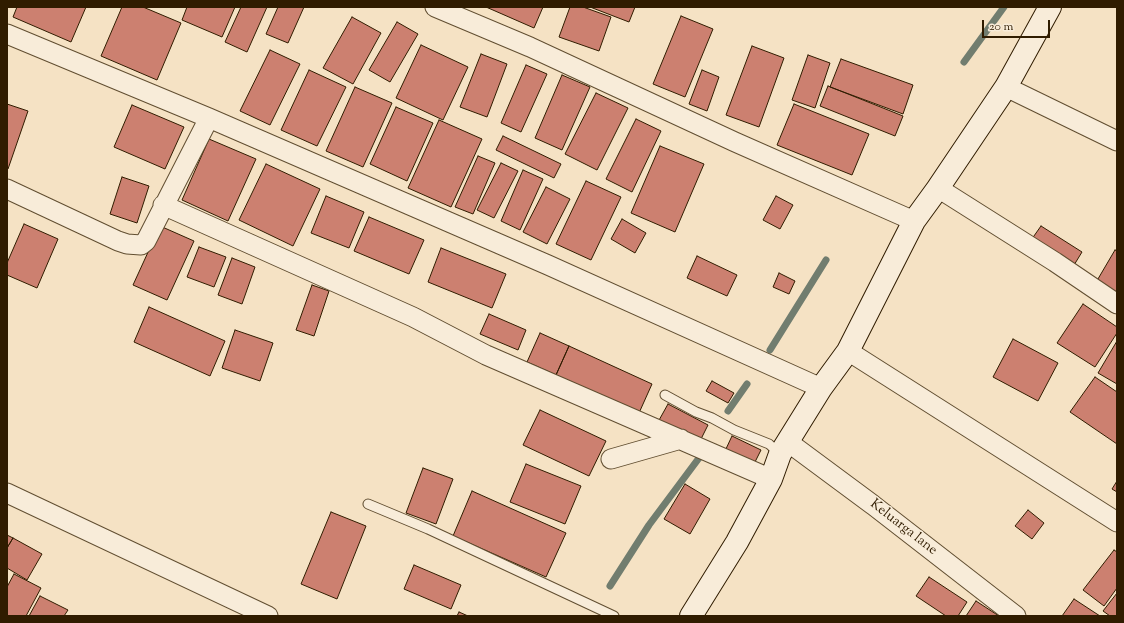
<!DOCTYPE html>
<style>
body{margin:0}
#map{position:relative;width:1124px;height:623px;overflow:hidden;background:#f5e2c4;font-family:"Sorts Mill Goudy",serif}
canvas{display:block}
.frame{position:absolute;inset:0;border:8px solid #301c00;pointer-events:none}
.scale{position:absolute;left:982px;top:20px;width:68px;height:18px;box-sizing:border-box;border:2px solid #301c00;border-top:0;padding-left:5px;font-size:12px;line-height:14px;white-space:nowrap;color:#301c00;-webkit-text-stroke:3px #f8ecd9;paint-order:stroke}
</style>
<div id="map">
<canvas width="1124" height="623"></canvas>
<div class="frame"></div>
<div class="scale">20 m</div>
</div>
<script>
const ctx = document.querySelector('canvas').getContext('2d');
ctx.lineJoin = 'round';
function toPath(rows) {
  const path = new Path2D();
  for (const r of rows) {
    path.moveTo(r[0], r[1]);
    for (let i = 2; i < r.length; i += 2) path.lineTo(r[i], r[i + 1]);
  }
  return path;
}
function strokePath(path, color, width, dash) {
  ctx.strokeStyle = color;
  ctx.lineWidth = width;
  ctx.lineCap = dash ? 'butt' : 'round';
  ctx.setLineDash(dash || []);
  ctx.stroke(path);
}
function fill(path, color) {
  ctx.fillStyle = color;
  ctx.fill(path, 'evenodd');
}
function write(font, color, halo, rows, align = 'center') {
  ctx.font = font + ' "Sorts Mill Goudy",serif';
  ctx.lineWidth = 3;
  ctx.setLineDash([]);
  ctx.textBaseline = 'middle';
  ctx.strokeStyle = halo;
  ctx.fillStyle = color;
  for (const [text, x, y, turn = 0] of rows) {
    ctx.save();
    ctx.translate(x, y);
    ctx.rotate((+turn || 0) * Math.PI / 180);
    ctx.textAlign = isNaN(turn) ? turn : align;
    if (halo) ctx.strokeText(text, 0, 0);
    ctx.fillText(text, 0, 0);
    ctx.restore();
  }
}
const stream = toPath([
 [964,62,1004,7],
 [770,350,826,260],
 [728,411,747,384],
 [610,586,649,525,699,458]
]);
const building = toPath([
 [17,7,86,7,71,42,13,17,17,7],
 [122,7,143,7,181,23,157,80,101,56,122,7],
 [187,7,235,7,222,37,182,20,187,7],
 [241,7,267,7,247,52,225,42,241,7],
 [278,7,304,7,288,43,266,34,278,7],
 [486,7,543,7,534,28,486,7],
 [570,7,583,7,611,17,599,51,559,37,570,7],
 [590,7,635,7,629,22,590,7],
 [681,16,713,29,685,97,653,84,681,16],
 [352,17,381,33,353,84,323,68,352,17],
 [397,22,418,34,390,82,369,70,397,22],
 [421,45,468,67,443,120,396,98,421,45],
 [752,46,784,58,759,127,726,115,752,46],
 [270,50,300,64,270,125,240,111,270,50],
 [481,54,507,64,487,117,460,107,481,54],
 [808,55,830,63,815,108,792,100,808,55],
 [841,59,913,85,903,114,830,87,841,59],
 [526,65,547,74,521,132,501,123,526,65],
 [309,70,346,87,317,146,281,130,309,70],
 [702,70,719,77,707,111,689,104,702,70],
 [562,75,590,87,562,150,535,138,562,75],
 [828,86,903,116,895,136,820,106,828,86],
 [355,87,392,103,363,167,326,151,355,87],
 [596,93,628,108,597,170,565,154,596,93],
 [7,104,28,111,8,169,7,169,7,104],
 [794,104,869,134,852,175,777,145,794,104],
 [132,105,184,127,165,169,114,147,132,105],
 [396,107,433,123,407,181,370,164,396,107],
 [636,119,661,131,632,192,606,179,636,119],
 [439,120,482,139,451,207,408,188,439,120],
 [503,136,561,164,554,178,496,150,503,136],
 [209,139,256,159,228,221,182,200,209,139],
 [660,146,704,164,675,232,631,213,660,146],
 [478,156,495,163,473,214,455,207,478,156],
 [501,163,518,171,494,218,477,210,501,163],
 [266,164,320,189,293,246,239,220,266,164],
 [523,170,543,179,520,230,501,221,523,170],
 [122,177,149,186,137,223,110,214,122,177],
 [586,181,621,197,591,260,556,244,586,181],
 [546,187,570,199,547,244,523,232,546,187],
 [326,196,364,212,349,248,311,233,326,196],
 [776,196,793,205,780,229,763,220,776,196],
 [369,217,424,240,409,274,354,251,369,217],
 [622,219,646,233,635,253,611,239,622,219],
 [24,224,58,239,37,288,7,275,7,263,24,224],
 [160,226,194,241,167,300,133,285,160,226],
 [1041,226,1082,252,1071,270,1029,243,1041,226],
 [199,247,226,257,214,287,187,277,199,247],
 [441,248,506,274,492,308,428,282,441,248],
 [1115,250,1117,251,1117,296,1095,284,1115,250],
 [697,256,737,275,727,296,687,278,697,256],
 [232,258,255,267,242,304,218,295,232,258],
 [779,273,795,281,789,294,773,287,779,273],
 [312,285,329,291,314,336,296,330,312,285],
 [1083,304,1117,327,1117,333,1095,367,1057,343,1083,304],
 [149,307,225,341,210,376,134,342,149,307],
 [489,314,526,330,518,350,480,334,489,314],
 [235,330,273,343,260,381,222,368,235,330],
 [540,333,569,346,556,375,527,362,540,333],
 [1013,339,1058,363,1038,401,993,377,1013,339],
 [1117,341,1117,384,1098,373,1117,341],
 [569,346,652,384,639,413,556,375,569,346],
 [1095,377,1117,392,1117,444,1070,412,1095,377],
 [712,381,734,393,728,403,706,391,712,381],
 [668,404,708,425,699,443,658,422,668,404],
 [540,410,606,441,589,476,523,445,540,410],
 [732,436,761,450,754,464,725,451,732,436],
 [526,464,581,486,565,524,510,502,526,464],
 [423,468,453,479,436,524,406,513,423,468],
 [1117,481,1117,492,1112,489,1117,481],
 [685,484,710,499,690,534,664,519,685,484],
 [472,491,566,533,546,577,453,536,472,491],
 [1028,510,1044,523,1032,539,1015,526,1028,510],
 [331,512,366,526,337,599,301,584,331,512],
 [7,535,13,538,7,548,7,535],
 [13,538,42,554,27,580,7,568,7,548,13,538],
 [1114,550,1117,552,1117,588,1104,606,1083,590,1114,550],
 [414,565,461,585,451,609,404,589,414,565],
 [14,574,41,588,26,616,7,616,7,587,14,574],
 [929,577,967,602,958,616,946,616,916,596,929,577],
 [1117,593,1117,616,1110,616,1103,611,1117,593],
 [40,596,68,610,64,616,29,616,40,596],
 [1074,599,1100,616,1062,616,1074,599],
 [976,601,999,616,966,616,976,601],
 [459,612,468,616,457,616,459,612]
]);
const lane = toPath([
 [665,395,696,412,712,418,734,430,769,444,780,454],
 [368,504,428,529,614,616]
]);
const street = toPath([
 [435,7,530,47,735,142,914,221],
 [7,34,209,118,548,265,821,388],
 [1006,87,1117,141],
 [938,188,1055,262,1117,304],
 [7,189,118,241,127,244,141,245,146,241,209,118],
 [163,205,413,317,486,355,771,479],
 [848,351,1117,522],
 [788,442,873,505,1016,616],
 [611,459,681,439],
 [7,493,268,616]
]);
const secondary = toPath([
 [691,616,737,542,771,479,780,454,821,388,848,351,914,221,938,188,1006,87,1050,7]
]);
const streetNames = [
 ["Keluarga lane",903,528,38]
];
strokePath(stream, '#717d6f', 7);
fill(building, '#cc8070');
strokePath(building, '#301c00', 1);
strokePath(lane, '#614e31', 11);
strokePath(street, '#614e31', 21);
strokePath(secondary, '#301c00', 24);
strokePath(lane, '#f8ecd9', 9);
strokePath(street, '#f8ecd9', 19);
strokePath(secondary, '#f8ecd9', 22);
write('14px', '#301c00', '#f8ecd9', streetNames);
</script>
